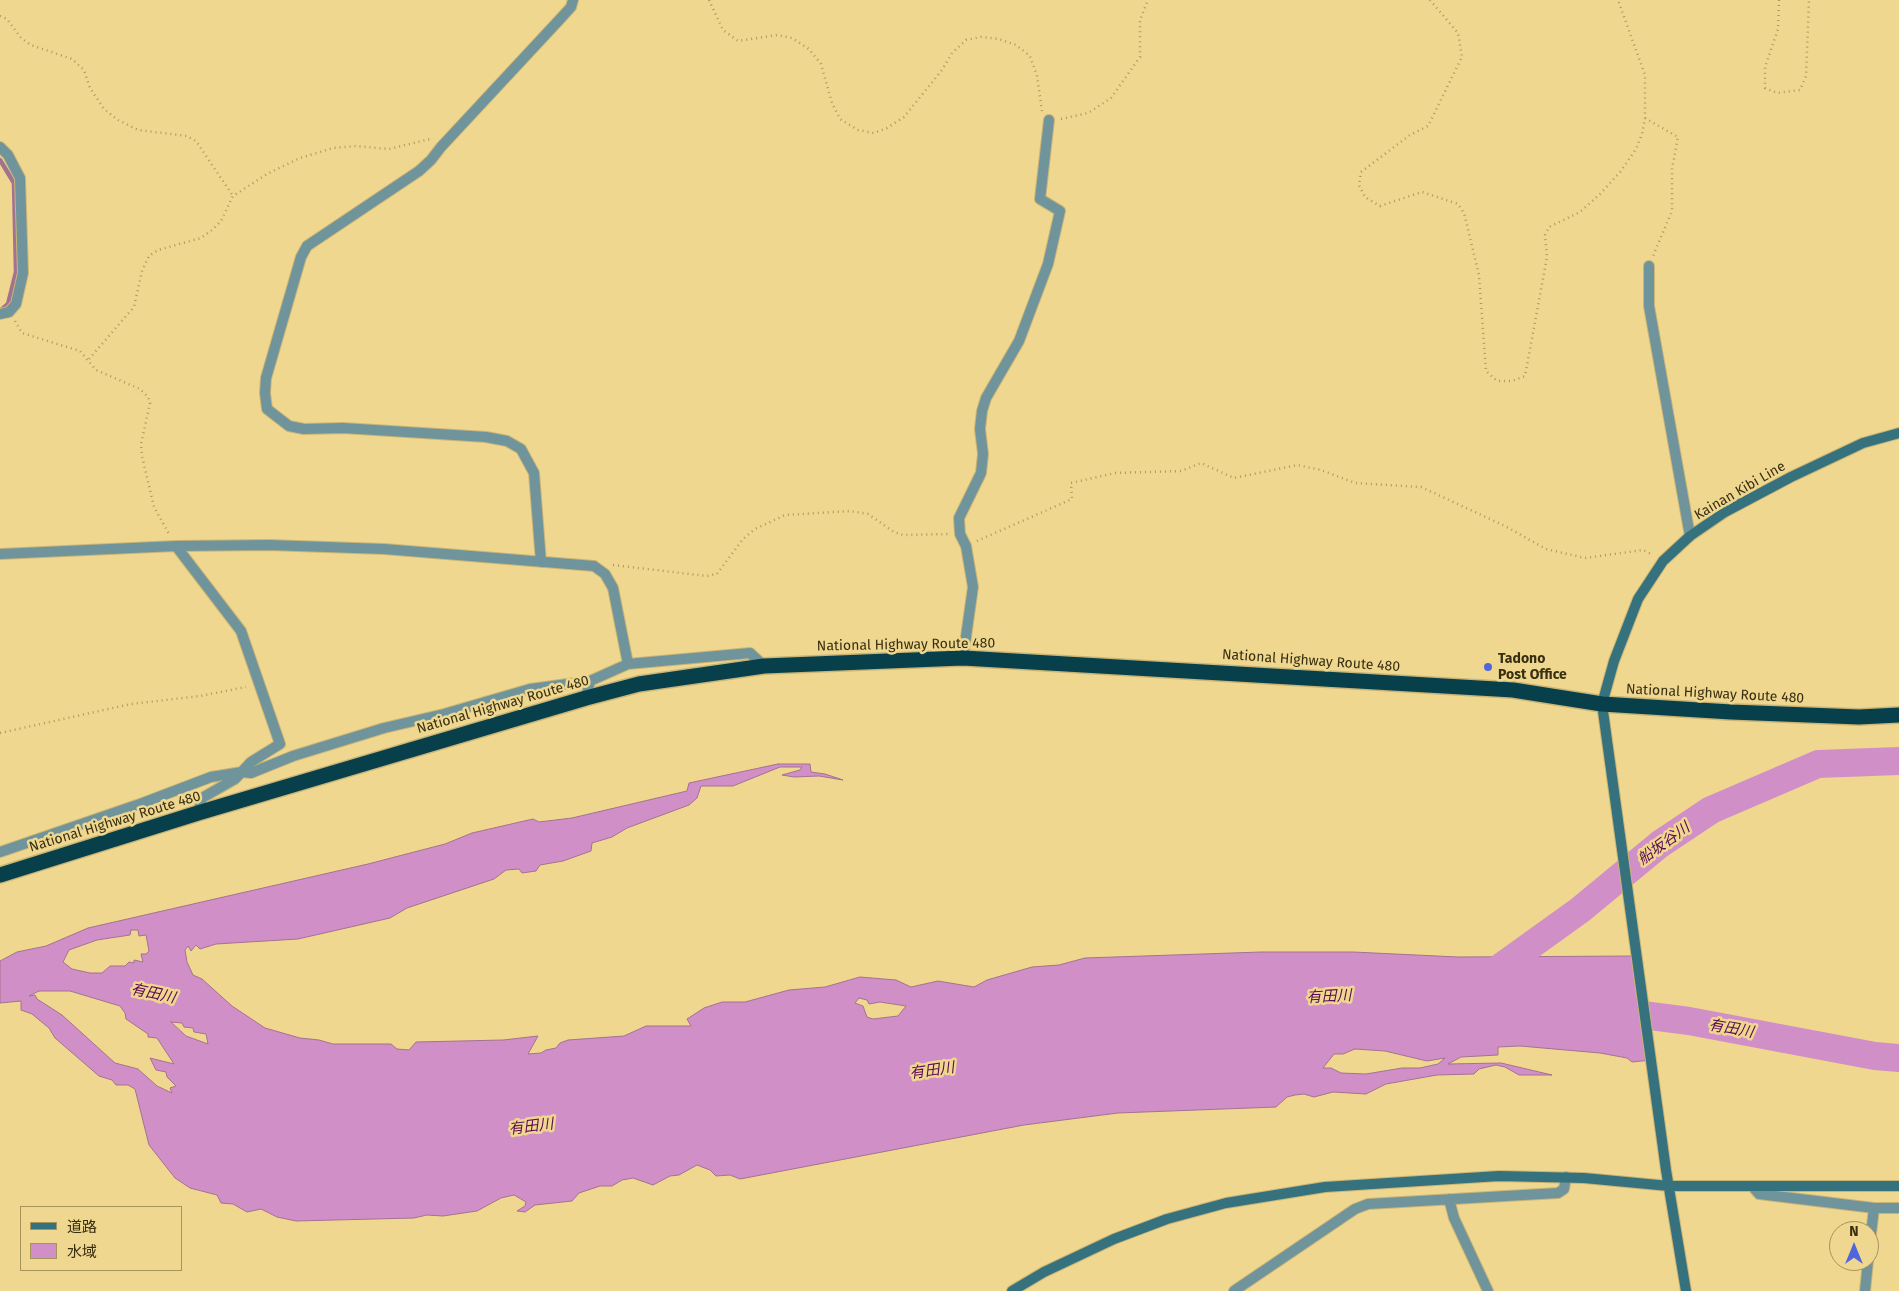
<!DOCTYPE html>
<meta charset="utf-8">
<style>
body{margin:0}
#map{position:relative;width:1899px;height:1291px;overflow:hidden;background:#efd790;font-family:"Fira Sans","Noto Sans JP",sans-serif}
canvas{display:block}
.legend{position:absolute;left:20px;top:1206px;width:162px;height:65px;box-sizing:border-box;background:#efd790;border:1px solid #a6945d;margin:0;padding:6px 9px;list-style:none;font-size:15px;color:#382f11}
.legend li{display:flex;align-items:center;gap:10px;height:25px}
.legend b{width:25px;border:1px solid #a6945d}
.north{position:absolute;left:1829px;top:1221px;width:50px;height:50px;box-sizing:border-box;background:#efd790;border:1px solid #a6945d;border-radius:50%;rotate:0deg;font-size:14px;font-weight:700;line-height:20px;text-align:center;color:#382f11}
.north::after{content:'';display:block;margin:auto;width:18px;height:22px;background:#5266dc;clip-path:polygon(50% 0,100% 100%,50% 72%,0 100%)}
</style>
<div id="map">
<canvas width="1899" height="1291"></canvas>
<ul class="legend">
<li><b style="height:6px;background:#36727d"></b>道路</li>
<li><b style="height:14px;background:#d18fc7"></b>水域</li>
</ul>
<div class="north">N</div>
</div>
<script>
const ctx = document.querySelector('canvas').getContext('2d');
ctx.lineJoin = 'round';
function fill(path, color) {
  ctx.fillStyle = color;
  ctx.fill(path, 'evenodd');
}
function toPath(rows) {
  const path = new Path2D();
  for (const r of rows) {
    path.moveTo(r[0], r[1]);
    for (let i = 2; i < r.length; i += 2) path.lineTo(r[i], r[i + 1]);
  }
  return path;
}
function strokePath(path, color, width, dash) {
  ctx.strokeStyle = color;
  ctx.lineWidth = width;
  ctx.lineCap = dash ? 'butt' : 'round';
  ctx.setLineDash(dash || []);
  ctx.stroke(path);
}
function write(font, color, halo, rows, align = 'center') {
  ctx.font = font + ' "Fira Sans","Noto Sans JP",sans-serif';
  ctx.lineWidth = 5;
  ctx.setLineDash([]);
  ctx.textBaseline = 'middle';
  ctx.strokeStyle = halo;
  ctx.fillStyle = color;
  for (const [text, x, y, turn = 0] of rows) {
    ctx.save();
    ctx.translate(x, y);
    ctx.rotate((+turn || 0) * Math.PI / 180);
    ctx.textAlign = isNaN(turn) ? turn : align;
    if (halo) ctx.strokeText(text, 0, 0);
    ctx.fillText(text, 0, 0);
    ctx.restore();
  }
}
const water = toPath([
 [778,764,810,764,811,772,825,774,843,780,819,776,794,777,782,775,800,770,802,767,780,767,733,786,701,786,697,798,689,805,627,828,612,837,592,843,591,851,563,861,540,865,536,871,522,873,519,869,506,870,494,879,407,908,390,918,298,939,216,944,200,949,196,945,191,951,188,946,185,950,187,962,193,975,202,979,232,1006,265,1028,300,1038,319,1040,333,1044,391,1044,397,1049,409,1050,416,1042,503,1040,538,1036,528,1054,541,1053,546,1050,556,1048,560,1043,568,1040,624,1036,646,1026,691,1026,687,1019,704,1008,722,1002,745,1002,789,990,825,987,860,977,896,980,911,987,938,981,974,987,987,980,1032,967,1059,965,1085,958,1261,952,1353,952,1458,957,1636,956,1651,1060,1632,1062,1627,1058,1600,1053,1520,1046,1498,1047,1498,1055,1461,1057,1448,1064,1501,1063,1552,1075,1519,1075,1505,1067,1496,1065,1479,1069,1474,1074,1437,1075,1386,1084,1366,1094,1333,1092,1314,1097,1304,1094,1295,1095,1287,1097,1276,1107,1118,1113,1024,1125,740,1179,730,1175,716,1176,710,1170,697,1165,679,1175,670,1176,653,1185,633,1178,622,1180,612,1186,600,1186,579,1193,572,1201,535,1205,525,1212,517,1211,525,1206,526,1202,514,1195,501,1198,477,1211,443,1216,427,1215,414,1218,296,1221,277,1217,261,1209,247,1212,233,1204,221,1203,217,1195,190,1188,175,1178,149,1145,135,1089,128,1085,116,1085,112,1080,99,1076,55,1038,49,1028,32,1014,21,1010,21,1001,0,1003,0,961,17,952,46,946,88,928,368,864,445,844,472,833,533,819,539,822,572,818,687,791,689,783,778,764],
 [131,930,138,930,139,936,146,935,149,951,146,954,141,954,143,962,134,960,134,963,129,962,125,966,110,966,102,973,90,973,72,969,63,962,69,950,97,940,130,935,131,930],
 [39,991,70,991,120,1006,125,1013,126,1019,148,1034,148,1037,157,1038,174,1064,150,1058,156,1070,166,1072,167,1077,176,1086,170,1088,172,1093,157,1086,138,1069,115,1063,62,1015,37,999,35,995,29,996,39,991],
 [859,998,867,1000,869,1004,880,1002,906,1006,898,1016,873,1019,867,1017,863,1006,855,1003,859,998],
 [171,1022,182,1023,184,1027,193,1028,194,1032,206,1034,208,1044,186,1036,171,1022],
 [1355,1049,1385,1051,1427,1061,1445,1058,1438,1064,1420,1068,1402,1068,1366,1074,1341,1073,1331,1068,1323,1068,1334,1054,1343,1054,1355,1049]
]);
const stream = toPath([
 [0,160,14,183,16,272,8,304,0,311]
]);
const river = toPath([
 [1484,979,1580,910,1660,844,1711,810,1818,764,1899,761],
 [1612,1011,1689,1021,1875,1056,1899,1058]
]);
const path = toPath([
 [709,0,723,30,738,41,777,35,792,38,809,49,821,64,832,103,840,119,858,130,874,133,887,128,904,117,942,70,952,53,966,40,981,37,999,39,1016,45,1030,56,1037,76,1042,111],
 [1430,0,1458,33,1462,57,1428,126,1410,135,1361,172,1359,185,1365,197,1380,206,1422,192,1458,204,1464,213,1479,275,1486,371,1497,381,1512,381,1525,376,1547,257,1545,235,1549,227,1580,212,1600,194,1621,171,1636,149,1642,134,1645,118,1645,75,1618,0],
 [1779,0,1778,29,1765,67,1765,88,1777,93,1800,90,1806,76,1809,0],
 [0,16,7,19,21,38,31,45,72,59,84,70,90,88,104,109,118,120,138,130,187,136,196,141,233,196],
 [1645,118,1678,137,1672,169,1672,211,1653,256],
 [1061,119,1088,113,1111,98,1140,57,1140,20,1148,0],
 [15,321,22,333,80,351,96,370,140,389,148,397,150,403,141,444,142,456,154,507,169,534],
 [89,359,134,307,142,271,149,256,158,250,201,238,212,230,221,221,233,196,267,174,300,158,333,148,356,146,389,149,430,139],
 [977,541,1072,499,1071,483,1115,473,1181,471,1201,463,1234,478,1297,465,1321,470,1355,483,1421,487,1505,526,1546,549,1585,558,1643,550,1653,555],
 [613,565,707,576,717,574,743,539,755,529,785,515,802,514,850,511,868,514,894,532,903,535,948,534],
 [0,733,131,704,200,696,246,687]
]);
const street = toPath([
 [0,147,8,155,20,178,23,273,16,304,9,312,0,314],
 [1649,266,1649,306,1690,536],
 [176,546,241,631,280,744,251,762,235,779,202,798,198,813],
 [0,554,176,546,269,545,384,549,594,566,605,574,613,588,628,664,590,681,586,698],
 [541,562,534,473,521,449,507,441,486,437,343,428,304,429,289,426,267,409,265,393,266,378,301,257,307,246,419,171,431,160,441,147,561,18,571,7,573,0],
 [963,658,973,587,966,546,960,534,959,518,981,473,983,454,980,429,982,411,986,398,1019,341,1048,264,1060,211,1040,199,1049,120],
 [628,664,750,653,764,666],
 [0,852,140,804,211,777,242,772,251,773,293,756,384,728,444,714,530,689,590,681],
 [1753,1187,1759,1194,1874,1208,1869,1251],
 [1449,1199,1454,1218,1488,1291],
 [1874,1208,1899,1208],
 [1234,1291,1355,1209,1368,1204,1558,1193,1564,1189,1566,1177],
 [1865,1291,1868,1261]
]);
const secondary = toPath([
 [1012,1291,1044,1272,1114,1239,1167,1219,1226,1203,1325,1187,1499,1176,1584,1178,1669,1186,1899,1186],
 [1686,1291,1666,1170,1602,704,1614,661,1638,599,1663,561,1690,536,1725,512,1791,477,1863,443,1899,433]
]);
const highway = toPath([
 [0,875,198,813,586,698,639,684,764,666,963,658,1513,690,1602,704,1731,712,1859,717,1899,715]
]);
const markers = [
 [1488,667,5,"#5266dc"]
];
const streetNames = [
 ["Kainan Kibi Line",1740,491,-30],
 ["National Highway Route 480",906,645,-1],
 ["National Highway Route 480",1311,661,4],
 ["National Highway Route 480",1715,694,3],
 ["National Highway Route 480",503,705,-16],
 ["National Highway Route 480",115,822,-17]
];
const poiNames = [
 ["Tadono",1498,659],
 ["Post Office",1498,675]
];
const waterNames = [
 ["船坂谷川",1664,844,-36],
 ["有田川",153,994,12],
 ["有田川",1329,997,-3],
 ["有田川",1731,1029,10],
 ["有田川",932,1071,-8],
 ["有田川",531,1127,-7]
];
fill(water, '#d18fc7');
strokePath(water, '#a37290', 1);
strokePath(stream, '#a37290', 4.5);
strokePath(river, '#d18fc7', 28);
strokePath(street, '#cab577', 12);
strokePath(secondary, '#cab577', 12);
strokePath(highway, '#cab577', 18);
strokePath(path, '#ac9961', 2.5, [1, 4]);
strokePath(street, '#6f949b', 10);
strokePath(secondary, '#36727d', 10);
strokePath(highway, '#07404a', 15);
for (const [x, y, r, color] of markers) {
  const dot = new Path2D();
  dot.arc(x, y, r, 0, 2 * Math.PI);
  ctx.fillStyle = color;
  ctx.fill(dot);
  strokePath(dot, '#efd790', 2);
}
write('14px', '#382f11', '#efd790', streetNames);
write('bold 14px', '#382f11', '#efd790', poiNames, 'left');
write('italic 15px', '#5a0954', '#efd790', waterNames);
</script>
